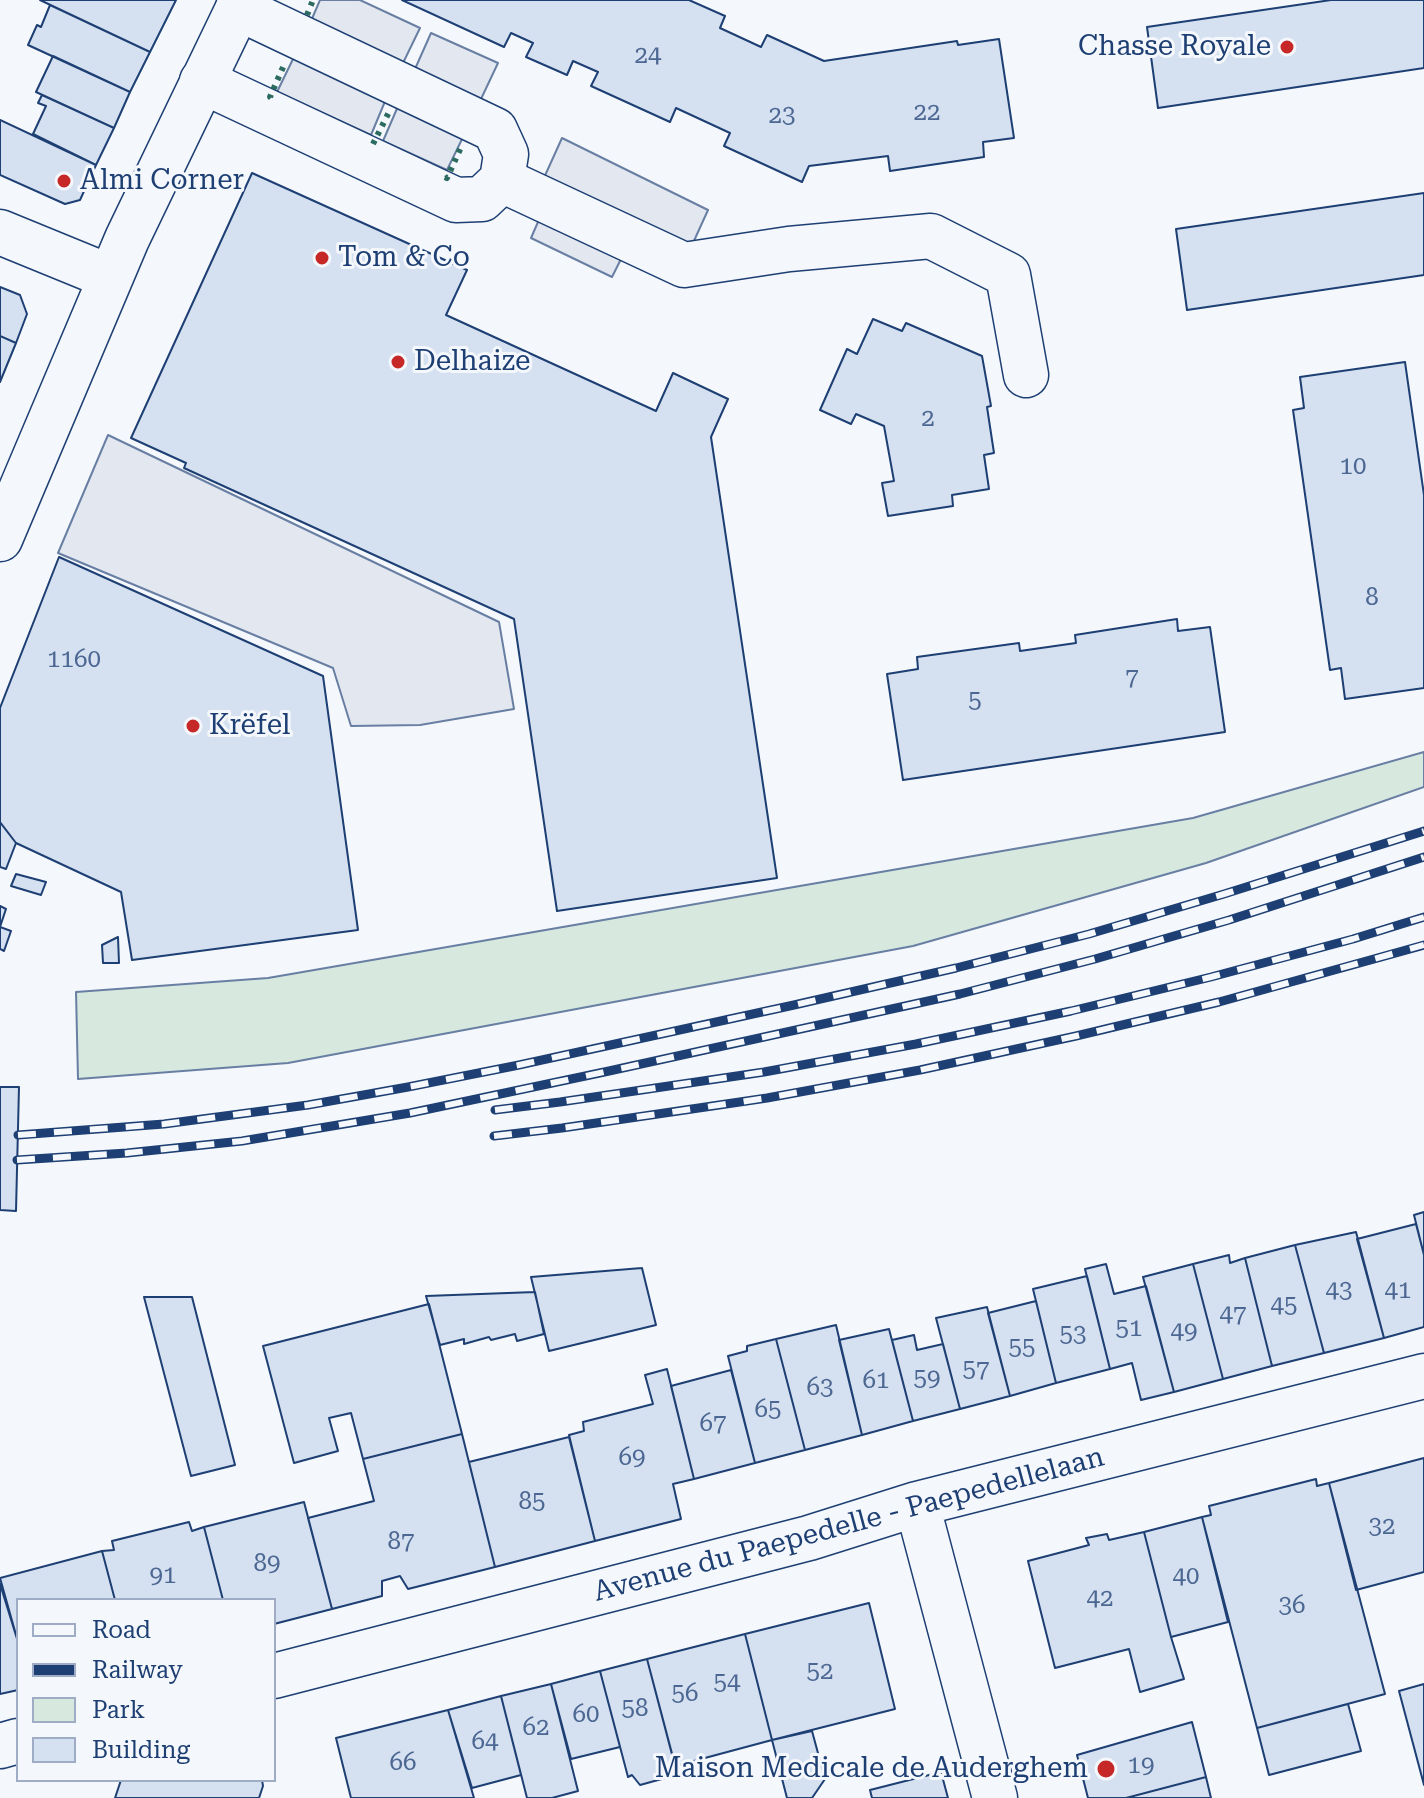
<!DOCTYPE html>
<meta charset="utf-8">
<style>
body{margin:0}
#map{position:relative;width:1424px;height:1798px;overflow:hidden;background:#f4f7fb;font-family:"Roboto Serif",serif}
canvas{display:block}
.legend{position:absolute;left:16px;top:1598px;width:260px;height:184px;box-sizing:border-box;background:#f4f7fb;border:2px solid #9eadc5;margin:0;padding:10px 14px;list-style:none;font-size:24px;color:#1d3f73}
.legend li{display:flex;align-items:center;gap:16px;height:40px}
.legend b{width:40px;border:2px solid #9eadc5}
</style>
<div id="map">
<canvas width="1424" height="1798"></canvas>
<ul class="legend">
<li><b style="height:10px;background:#f4f7fb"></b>Road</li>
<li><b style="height:10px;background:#1d3f73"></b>Railway</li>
<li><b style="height:22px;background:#d7e8df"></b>Park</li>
<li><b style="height:22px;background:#d5e0f0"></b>Building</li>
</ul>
</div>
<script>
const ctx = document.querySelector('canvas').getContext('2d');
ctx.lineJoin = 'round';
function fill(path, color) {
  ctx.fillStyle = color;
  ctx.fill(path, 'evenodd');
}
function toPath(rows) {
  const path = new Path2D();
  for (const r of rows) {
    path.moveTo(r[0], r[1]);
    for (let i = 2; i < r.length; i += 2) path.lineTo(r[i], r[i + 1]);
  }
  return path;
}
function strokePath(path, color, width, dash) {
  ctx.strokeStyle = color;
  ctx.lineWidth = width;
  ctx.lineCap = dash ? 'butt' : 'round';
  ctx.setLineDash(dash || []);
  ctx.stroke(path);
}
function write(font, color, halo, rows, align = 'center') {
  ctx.font = font + ' "Roboto Serif",serif';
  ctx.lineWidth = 6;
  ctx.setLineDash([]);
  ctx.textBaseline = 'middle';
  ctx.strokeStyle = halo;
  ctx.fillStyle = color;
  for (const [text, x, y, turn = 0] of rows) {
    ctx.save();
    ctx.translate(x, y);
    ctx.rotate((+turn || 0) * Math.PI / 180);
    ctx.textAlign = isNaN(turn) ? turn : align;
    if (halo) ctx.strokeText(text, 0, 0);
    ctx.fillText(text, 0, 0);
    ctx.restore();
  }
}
const green = toPath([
 [1424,752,1424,787,1206,863,913,946,288,1063,78,1079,76,992,268,978,1193,818,1424,752]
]);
const parking = toPath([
 [320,0,360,0,420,28,403,63,311,21,320,0],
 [431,33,498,63,481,99,415,69,431,33],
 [294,57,386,99,371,135,277,92,294,57],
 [399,104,465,133,447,170,383,141,399,104],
 [562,138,708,210,693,243,621,259,612,277,531,238,538,222,543,180,562,138],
 [108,435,499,622,514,709,420,725,351,726,333,668,58,553,108,435]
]);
const building = toPath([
 [40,0,176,0,150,52,40,0],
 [402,0,689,0,725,16,720,28,761,47,767,35,824,61,957,41,958,45,999,39,1014,138,983,142,984,157,890,171,888,156,809,166,802,182,724,146,730,133,676,108,670,122,591,86,598,72,573,61,567,75,526,57,533,43,511,33,504,47,402,0],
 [1331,0,1424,0,1424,68,1158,108,1147,27,1331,0],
 [50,5,150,52,130,92,28,45,37,25,41,27,50,5],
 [53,56,130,92,114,128,36,92,53,56],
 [42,95,114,128,96,165,33,134,46,106,38,103,42,95],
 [0,120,96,165,80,200,65,204,0,175,0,120],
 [252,173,467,270,446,315,656,411,673,373,728,399,711,437,777,878,557,911,514,619,184,468,186,463,131,438,252,173],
 [1424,193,1424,275,1187,310,1176,229,1424,193],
 [0,287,20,295,27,314,16,343,0,336,0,287],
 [873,319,902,331,906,323,982,356,991,406,987,407,994,453,984,455,989,489,952,495,953,506,888,516,882,483,894,481,884,426,856,414,851,424,820,410,847,349,857,354,873,319],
 [0,336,16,343,0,382,0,336],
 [1405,362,1424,495,1424,688,1345,699,1341,668,1330,670,1293,410,1304,408,1300,377,1405,362],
 [59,557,323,676,358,930,132,960,121,892,16,843,0,822,0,708,59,557],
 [1177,619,1178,631,1210,627,1225,732,903,780,887,674,918,669,917,657,1019,643,1020,651,1076,643,1075,635,1177,619],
 [0,822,16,843,6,869,0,867,0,822],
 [16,874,46,882,41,895,11,886,16,874],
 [0,906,6,909,0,927,11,931,4,951,0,949,0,906],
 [118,937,119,963,103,963,102,945,118,937],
 [0,1087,19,1087,16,1211,0,1210,0,1087],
 [1424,1212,1424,1255,1414,1215,1424,1212],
 [1416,1224,1424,1255,1424,1327,1384,1338,1357,1239,1416,1224],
 [1356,1232,1384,1338,1324,1353,1295,1245,1356,1232],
 [1295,1245,1324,1353,1272,1366,1245,1258,1295,1245],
 [1229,1255,1230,1263,1245,1258,1272,1366,1223,1379,1193,1264,1229,1255],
 [1106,1264,1114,1294,1146,1286,1174,1392,1141,1400,1132,1363,1110,1369,1085,1269,1106,1264],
 [1193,1264,1223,1379,1174,1392,1143,1277,1193,1264],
 [642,1268,656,1325,549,1351,531,1277,642,1268],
 [1087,1276,1110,1369,1056,1383,1033,1289,1087,1276],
 [535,1292,544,1334,517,1341,515,1334,491,1340,489,1337,464,1344,464,1339,440,1345,426,1296,535,1292],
 [144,1297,192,1297,235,1465,191,1476,144,1297],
 [1036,1301,1056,1383,1010,1396,988,1313,1036,1301],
 [429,1304,462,1434,363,1459,351,1413,329,1418,338,1451,294,1463,263,1346,429,1304],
 [987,1307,1010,1396,960,1409,936,1318,987,1307],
 [836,1325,862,1435,805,1450,776,1339,836,1325],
 [889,1329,913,1421,862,1435,839,1340,889,1329],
 [914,1335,917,1350,943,1344,960,1409,913,1421,892,1340,914,1335],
 [776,1339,805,1450,755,1463,728,1356,747,1351,747,1346,776,1339],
 [667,1369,694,1479,673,1484,681,1519,595,1541,569,1435,584,1431,583,1422,653,1404,645,1375,667,1369],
 [731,1370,755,1463,694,1479,671,1386,731,1370],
 [462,1434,495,1567,408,1589,400,1576,382,1581,382,1596,332,1609,308,1518,374,1501,363,1459,462,1434],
 [569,1437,595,1541,495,1567,469,1462,569,1437],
 [1424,1458,1424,1572,1356,1590,1329,1483,1424,1458],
 [1316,1479,1317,1486,1329,1483,1385,1694,1257,1728,1202,1517,1211,1515,1209,1506,1316,1479],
 [304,1502,332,1609,274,1624,274,1600,223,1600,204,1527,304,1502],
 [1202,1517,1228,1622,1171,1637,1144,1532,1202,1517],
 [189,1522,192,1531,204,1527,223,1600,115,1600,102,1551,114,1550,112,1541,189,1522],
 [1144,1532,1171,1637,1184,1679,1140,1692,1129,1649,1055,1668,1028,1561,1089,1545,1086,1538,1107,1534,1109,1540,1144,1532],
 [102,1551,115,1600,18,1600,18,1642,0,1578,102,1551],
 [0,1584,18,1642,18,1690,0,1694,0,1584],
 [869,1603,895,1709,772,1740,745,1634,869,1603],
 [745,1634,772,1740,675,1766,647,1659,745,1634],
 [647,1659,675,1765,671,1766,669,1777,640,1785,632,1775,628,1777,600,1671,647,1659],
 [600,1671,620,1747,571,1759,551,1684,600,1671],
 [551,1684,578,1791,552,1798,527,1798,501,1696,551,1684],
 [1424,1684,1424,1785,1399,1691,1424,1684],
 [501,1696,521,1775,472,1788,448,1710,501,1696],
 [1348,1704,1361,1751,1269,1775,1257,1728,1348,1704],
 [448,1710,474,1798,351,1798,336,1738,448,1710],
 [1192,1722,1206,1777,1126,1798,1088,1798,1077,1755,1192,1722],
 [812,1731,825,1779,812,1798,787,1798,772,1740,812,1731],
 [941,1772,948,1798,872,1798,870,1790,941,1772],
 [1206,1777,1211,1798,1126,1798,1206,1777],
 [121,1780,262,1780,263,1786,259,1798,115,1798,121,1780]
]);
const minor = toPath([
 [202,81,456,200,482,199,502,180,506,154,495,130,238,8],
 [502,180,684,265,789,249,931,236,1008,275,1026,375],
 [0,232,110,277],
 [917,1504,995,1798],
 [274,1676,809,1538,917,1504,1424,1376],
 [0,1746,18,1741]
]);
const major = toPath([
 [0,539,127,239,242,0]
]);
const rail = toPath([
 [495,1110,560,1102,764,1072,916,1044,1071,1011,1211,977,1353,939,1424,917],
 [18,1135,164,1124,308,1105,408,1087,519,1065,794,1005,956,968,1089,934,1224,894,1424,831],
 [494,1136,562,1128,767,1098,920,1070,1076,1036,1219,1002,1424,945],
 [17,1160,127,1153,242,1141,410,1113,609,1071,960,994,1095,959,1229,920,1424,857]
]);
const hedge = toPath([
 [307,15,313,0],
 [271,98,270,97,284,65],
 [373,144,389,112],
 [445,177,447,178,462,145]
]);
const markers = [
 [1287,47,8,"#c62828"],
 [64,181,8,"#c62828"],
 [322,258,8,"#c62828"],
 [398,362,8,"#c62828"],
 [193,726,8,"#c62828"],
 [1106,1769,10,"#c62828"]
];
const numberNames = [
 ["24",648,56],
 ["22",927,113],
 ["23",782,116],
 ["2",928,419],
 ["10",1353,467],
 ["8",1372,598],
 ["1160",74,660],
 ["7",1132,678],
 ["5",975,701],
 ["43",1339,1291],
 ["41",1398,1291],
 ["45",1284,1306],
 ["47",1233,1315],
 ["51",1129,1329],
 ["49",1184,1332],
 ["53",1073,1335],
 ["55",1022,1348],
 ["57",976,1370],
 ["59",927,1379],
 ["61",876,1381],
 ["63",820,1388],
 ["65",768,1410],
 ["67",713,1424],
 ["69",632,1458],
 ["85",532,1502],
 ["32",1382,1527],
 ["87",401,1542],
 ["89",267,1564],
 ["91",163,1576],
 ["40",1186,1577],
 ["42",1100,1599],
 ["36",1292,1606],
 ["52",820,1672],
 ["54",727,1683],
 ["56",685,1694],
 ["58",635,1709],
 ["60",586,1715],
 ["62",536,1728],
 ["64",485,1742],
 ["66",403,1763],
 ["19",1141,1766]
];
const poiNames = [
 ["Chasse Royale",1271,47,"right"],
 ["Almi Corner",80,181],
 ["Tom & Co",338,258],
 ["Delhaize",414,362],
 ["Krëfel",209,726],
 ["Maison Medicale de Auderghem",1088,1769,"right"]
];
const streetNames = [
 ["Avenue du Paepedelle - Paepedellelaan",849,1525,-15]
];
fill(green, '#d7e8df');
strokePath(green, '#687fa3', 2);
fill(parking, '#e3e8f0');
strokePath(parking, '#687fa3', 2);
fill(building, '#d5e0f0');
strokePath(building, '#1d3f73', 2);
strokePath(minor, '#1d3f73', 47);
strokePath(major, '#1d3f73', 47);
strokePath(minor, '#f4f7fb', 44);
strokePath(major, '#f4f7fb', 44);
strokePath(rail, '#1d3f73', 9);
strokePath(rail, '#f4f7fb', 6, [18]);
strokePath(hedge, '#2c6c60', 6, [4, 6]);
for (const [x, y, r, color] of markers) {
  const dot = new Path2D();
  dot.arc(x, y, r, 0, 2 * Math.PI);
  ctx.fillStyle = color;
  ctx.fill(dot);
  strokePath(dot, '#f4f7fb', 3);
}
write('24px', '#4b6792', null, numberNames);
write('28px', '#1d3f73', '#f4f7fb', poiNames, 'left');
write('28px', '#1d3f73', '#f4f7fb', streetNames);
</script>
